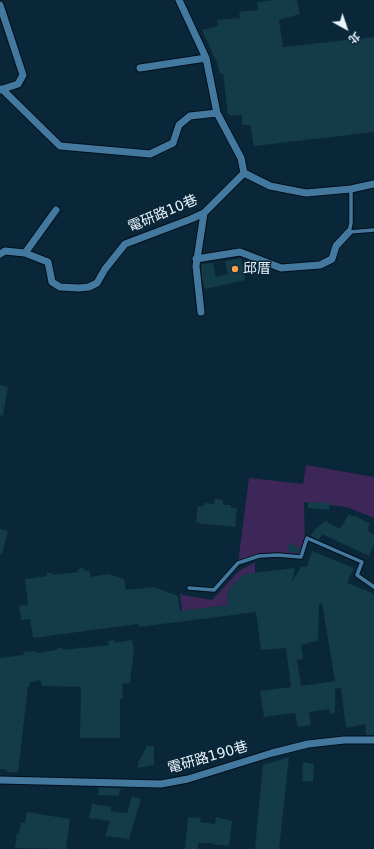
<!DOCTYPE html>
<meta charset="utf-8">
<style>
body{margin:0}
#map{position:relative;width:374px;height:849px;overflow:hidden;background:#0a273a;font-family:"DejaVu Sans","Noto Sans TC",sans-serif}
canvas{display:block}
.north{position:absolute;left:326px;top:8px;width:40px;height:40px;-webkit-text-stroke:3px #0a273a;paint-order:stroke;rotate:140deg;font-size:11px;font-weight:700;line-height:16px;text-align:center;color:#e9f4fc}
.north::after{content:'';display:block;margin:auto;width:14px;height:18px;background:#e9f4fc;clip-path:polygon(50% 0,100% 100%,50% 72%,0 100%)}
</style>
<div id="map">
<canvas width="374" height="849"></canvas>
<div class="north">北</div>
</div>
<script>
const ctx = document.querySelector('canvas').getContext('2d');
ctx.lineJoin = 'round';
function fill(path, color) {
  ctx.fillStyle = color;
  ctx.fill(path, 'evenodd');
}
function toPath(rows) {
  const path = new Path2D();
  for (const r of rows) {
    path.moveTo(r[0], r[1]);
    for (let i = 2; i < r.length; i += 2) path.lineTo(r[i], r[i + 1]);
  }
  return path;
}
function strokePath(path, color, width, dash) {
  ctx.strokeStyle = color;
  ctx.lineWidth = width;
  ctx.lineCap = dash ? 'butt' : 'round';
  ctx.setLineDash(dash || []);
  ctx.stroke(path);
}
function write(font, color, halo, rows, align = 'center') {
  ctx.font = font + ' "DejaVu Sans","Noto Sans TC",sans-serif';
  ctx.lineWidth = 3;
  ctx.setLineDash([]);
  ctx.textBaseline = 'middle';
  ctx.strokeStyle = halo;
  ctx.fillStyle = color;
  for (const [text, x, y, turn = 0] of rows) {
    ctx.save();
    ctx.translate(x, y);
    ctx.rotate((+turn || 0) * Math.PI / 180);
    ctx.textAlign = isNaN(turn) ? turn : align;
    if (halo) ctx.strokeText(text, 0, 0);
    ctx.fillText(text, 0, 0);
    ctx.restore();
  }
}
const green = toPath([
 [306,465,374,477,374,518,347,507,304,502,305,545,301,557,259,556,238,563,249,478,303,484],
 [255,562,255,573,231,586,227,594,228,605,182,611,180,593,183,595,212,600,239,571]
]);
const building = toPath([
 [275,0,297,0,300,14,279,20,283,47,374,37,374,132,254,146,250,125,242,125,242,115,231,116,230,114,228,115,223,73,220,74,217,63,202,30,218,26,217,20,240,18,239,12,258,10,257,2],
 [241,258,245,280,205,289,202,279,201,264,213,263,216,277,228,274,225,261],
 [0,385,8,387,3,416,0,415],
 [215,499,223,500,223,505,231,505,231,508,237,508,235,527,196,523,198,506,204,506,205,503,214,504],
 [308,502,330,503,329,510,308,508],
 [349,514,354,517,354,515,370,524,367,530,374,535,374,544,369,556,322,534,319,540,311,536,314,530,325,521,340,529],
 [0,529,8,531,2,554,0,554],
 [289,544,300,547,298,553,294,553,287,551],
 [312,551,354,568,347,583,372,593,374,596,374,735,366,735,365,724,346,728,341,688,335,689,335,713,330,714,329,709,309,712,311,725,298,727,295,713,264,717,260,691,291,687,286,648,261,650,256,612,139,627,138,624,33,638,30,619,21,620,19,606,28,605,25,579,47,576,47,573,52,573,53,575,78,572,78,569,84,568,85,571,89,570,91,577,108,574,124,579,126,590,154,587,178,596,180,611,228,605,227,594,231,586,244,574,295,568,292,582,301,567,307,566],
 [322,603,335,681,301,686,297,660,303,659,301,645,307,644,306,643,318,641,319,604],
 [114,640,115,643,132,640,134,650,130,683,122,684,123,698,120,699,120,738,80,738,81,687,42,686,40,680,29,683,30,687,28,687,18,772,7,772,7,770,0,769,0,658,24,655,23,652,36,651,37,653,56,650,56,649,63,647,63,650,109,645,108,641],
 [147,746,154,746,154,765,138,768,138,763],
 [289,757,279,849,255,849,263,765],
 [303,762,314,764,313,782,302,781,303,774,302,774],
 [99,787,109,788,121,788,118,796,98,795],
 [132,796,141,799,129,839,105,836,110,821,89,818,92,804,112,807,110,811,127,813],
 [27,812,70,819,66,849,15,848,17,833,19,834,21,823,25,823],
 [188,817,201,818,200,822,215,824,216,817,232,821,229,846,212,844,212,843,198,843,198,849,185,849]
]);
const service = toPath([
 [351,189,351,223,349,232,374,230],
 [189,588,214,590,238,563,259,556,278,555,301,557,307,538,362,562,357,575,374,587]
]);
const minor = toPath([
 [179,0,206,58,217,113,241,158,244,173],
 [0,5,23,75,18,84,0,90],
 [140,68,206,58],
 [2,89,60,146,150,154,173,143,179,125,190,116,217,113],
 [244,173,270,186,306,193,351,189,374,184],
 [25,253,56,210],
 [0,254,5,251,25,253,48,262,52,282,60,287,79,288,89,287,97,283,105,269,125,244,191,219,204,213,244,173],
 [196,259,240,252,281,268,320,265,332,259,336,246,349,232],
 [201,312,196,266,204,213],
 [0,780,161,784,188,779,272,753,308,744,344,740,374,740]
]);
const markers = [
 [235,269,4,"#f8a04b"]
];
const streetNames = [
 ["電研路10巷",163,214,-23],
 ["電研路190巷",208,758,-16]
];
const poiNames = [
 ["邱厝",243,269]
];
fill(green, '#3c2758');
fill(building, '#133b48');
strokePath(service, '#020f1a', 5.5);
strokePath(minor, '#020f1a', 9);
strokePath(service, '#44799f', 3.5);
strokePath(minor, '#44799f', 7);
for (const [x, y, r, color] of markers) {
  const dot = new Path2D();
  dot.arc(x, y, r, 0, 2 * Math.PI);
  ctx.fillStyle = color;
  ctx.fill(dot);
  strokePath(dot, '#0a273a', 1.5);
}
write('14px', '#e9f4fc', '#0a273a', streetNames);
write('14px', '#e9f4fc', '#0a273a', poiNames, 'left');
</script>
